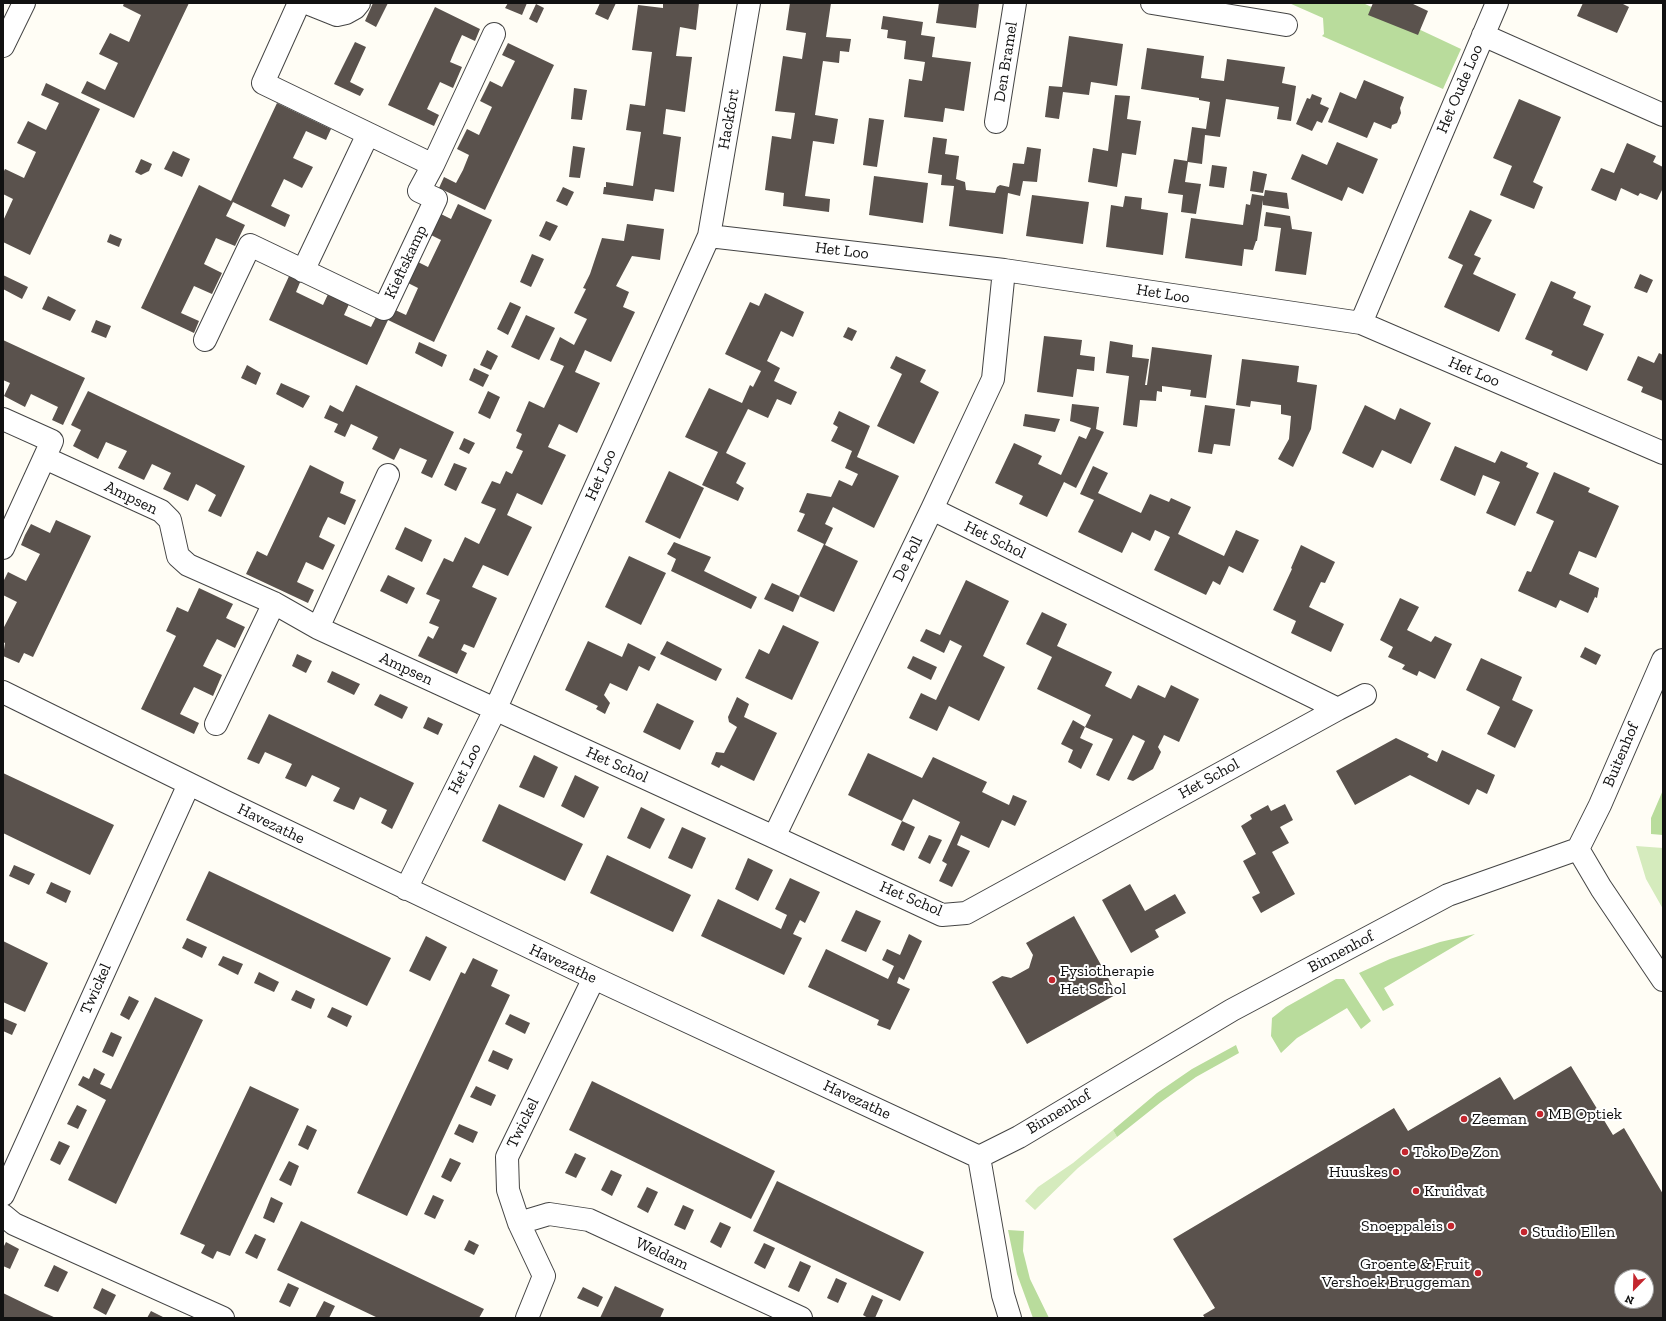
<!DOCTYPE html>
<style>
body{margin:0}
#map{position:relative;width:1666px;height:1321px;overflow:hidden;background:#fffdf5;font-family:"Zilla Slab",serif}
canvas{display:block}
.frame{position:absolute;inset:0;border:4px solid #111;pointer-events:none}
.north{position:absolute;left:1614px;top:1269px;width:40px;height:40px;box-sizing:border-box;background:#fff;border:1px solid #a0a0a0;border-radius:50%;rotate:203deg;font-size:11px;font-weight:700;line-height:16px;text-align:center;color:#111}
.north::after{content:'';display:block;margin:auto;width:14px;height:18px;background:#c4262e;clip-path:polygon(50% 0,100% 100%,50% 72%,0 100%)}
</style>
<div id="map">
<canvas width="1666" height="1321"></canvas>
<div class="frame"></div>
<div class="north">N</div>
</div>
<script>
const ctx = document.querySelector('canvas').getContext('2d');
ctx.lineJoin = 'round';
function fill(path, color) {
  ctx.fillStyle = color;
  ctx.fill(path, 'evenodd');
}
function toPath(rows) {
  const path = new Path2D();
  for (const r of rows) {
    path.moveTo(r[0], r[1]);
    for (let i = 2; i < r.length; i += 2) path.lineTo(r[i], r[i + 1]);
  }
  return path;
}
function strokePath(path, color, width, dash) {
  ctx.strokeStyle = color;
  ctx.lineWidth = width;
  ctx.lineCap = dash ? 'butt' : 'round';
  ctx.setLineDash(dash || []);
  ctx.stroke(path);
}
function write(font, color, halo, rows, align = 'center') {
  ctx.font = font + ' "Zilla Slab",serif';
  ctx.lineWidth = 4;
  ctx.setLineDash([]);
  ctx.textBaseline = 'middle';
  ctx.strokeStyle = halo;
  ctx.fillStyle = color;
  for (const [text, x, y, turn = 0] of rows) {
    ctx.save();
    ctx.translate(x, y);
    ctx.rotate((+turn || 0) * Math.PI / 180);
    ctx.textAlign = isNaN(turn) ? turn : align;
    if (halo) ctx.strokeText(text, 0, 0);
    ctx.fillText(text, 0, 0);
    ctx.restore();
  }
}
const green = toPath([
 [1636,846,1663,848,1663,909,1646,879],
 [1113,1130,1117,1137,1078,1168,1035,1210,1025,1201,1038,1187,1073,1163]
]);
const forest = toPath([
 [1289,3,1363,3,1461,49,1443,89,1322,36,1324,34,1323,18],
 [1663,790,1663,835,1651,834,1651,818],
 [1475,934,1384,988,1394,1005,1383,1011,1359,973,1390,959,1440,942],
 [1336,979,1344,979,1371,1021,1361,1029,1347,1008,1297,1038,1281,1053,1271,1036,1272,1018,1286,1007],
 [1236,1045,1239,1053,1196,1077,1161,1102,1117,1137,1113,1130,1157,1093,1192,1069],
 [1008,1230,1024,1231,1023,1251,1030,1279,1049,1318,1033,1318,1017,1274]
]);
const building = toPath([
 [124,3,189,3,134,118,81,93,87,81,105,90,118,63,99,54,110,33,129,42,141,15,123,6],
 [373,3,388,3,376,27,365,21],
 [508,3,527,3,522,15,505,8],
 [600,3,616,3,608,20,595,14],
 [663,3,699,3,696,30,680,27,676,56,692,57,685,112,666,109,663,134,681,137,674,192,655,189,653,201,603,194,604,187,606,187,606,182,633,186,641,132,626,130,630,104,645,106,652,52,632,50,638,5,663,8],
 [790,3,831,3,826,37,851,39,849,52,840,51,839,63,823,61,815,115,838,119,834,144,813,141,805,196,830,199,829,212,783,206,784,193,765,190,772,136,791,139,795,113,775,111,783,56,802,59,806,33,786,30],
 [939,3,979,3,976,28,936,23],
 [1373,3,1411,3,1428,11,1418,35,1368,15],
 [1583,3,1621,3,1629,7,1617,33,1577,16],
 [536,4,544,8,537,23,529,19],
 [435,7,480,29,475,41,462,35,456,48,450,62,462,67,453,88,440,82,427,109,439,115,434,126,388,105],
 [883,16,923,22,921,35,935,37,932,57,971,62,964,111,945,108,943,122,904,117,909,79,922,81,925,62,904,59,906,41,887,38,888,30,881,29],
 [1069,36,1123,44,1117,86,1091,82,1089,95,1063,92,1059,119,1045,117,1049,86,1062,87],
 [355,42,366,47,350,82,364,89,360,96,334,84],
 [508,43,554,65,485,210,439,188,444,177,456,183,463,170,469,155,457,149,467,129,479,135,492,107,480,101,490,81,502,87,515,61,502,55],
 [1147,48,1204,56,1201,78,1224,81,1227,59,1285,67,1282,83,1296,86,1291,121,1277,119,1279,107,1226,99,1220,137,1205,135,1202,164,1188,162,1185,182,1201,184,1196,214,1181,212,1183,195,1168,193,1174,159,1187,161,1192,127,1206,129,1210,102,1199,100,1199,98,1141,89],
 [1364,80,1404,97,1400,108,1401,113,1397,123,1392,125,1391,129,1374,122,1367,138,1328,122,1340,92,1356,99],
 [46,83,100,109,30,255,3,242,3,221,13,199,3,194,3,173,5,169,24,178,36,152,17,143,28,121,46,130,59,103,41,95],
 [574,88,587,90,582,120,571,119],
 [1312,94,1322,98,1320,104,1329,108,1322,123,1317,121,1312,131,1296,124,1307,98,1310,99],
 [1115,95,1130,96,1127,119,1141,121,1136,155,1122,153,1117,187,1088,182,1093,148,1108,151],
 [1519,99,1561,117,1533,182,1543,187,1534,209,1500,195,1512,166,1493,158],
 [277,103,331,129,326,140,306,131,293,158,313,167,302,188,284,179,271,206,290,215,285,227,233,202,226,216,245,225,235,246,216,238,204,264,222,273,212,294,194,286,181,313,199,321,194,333,141,308,199,185,231,201],
 [869,118,884,120,877,167,863,165],
 [933,137,947,139,945,154,959,156,956,179,965,182,966,190,995,193,997,187,1000,185,1009,187,1013,163,1024,164,1027,147,1041,149,1037,182,1023,181,1020,196,1008,193,1003,234,949,226,954,186,941,185,942,175,928,173],
 [1337,142,1378,159,1363,194,1348,187,1342,201,1291,179,1302,154,1327,165],
 [1627,143,1656,156,1653,162,1663,167,1663,188,1657,200,1640,193,1638,196,1621,188,1616,201,1591,190,1601,168,1614,173],
 [573,146,585,148,580,178,569,177],
 [173,151,190,159,182,177,164,169],
 [141,159,152,164,149,171,141,175,135,172],
 [1212,165,1227,167,1224,188,1209,186],
 [1253,171,1267,174,1263,193,1250,191],
 [874,176,928,183,923,223,869,215],
 [563,187,574,192,567,206,556,201],
 [1265,190,1287,193,1289,209,1263,205,1263,200,1257,241,1256,241,1253,250,1244,249,1242,266,1185,258,1191,218,1243,225,1246,204,1250,205,1252,194,1264,196],
 [1032,195,1089,202,1083,244,1026,236],
 [1125,196,1142,198,1141,209,1168,213,1163,255,1106,247,1111,205,1123,207],
 [458,204,492,220,434,342,388,320,367,365,269,320,290,274,301,280,296,292,323,305,329,292,350,302,344,315,371,327,377,315,388,320,393,309,406,315,418,288,406,282,416,261,428,267,441,240,429,234,439,213,451,219],
 [1470,210,1492,220,1474,255,1481,258,1473,274,1516,294,1499,332,1444,307,1463,265,1448,258],
 [1266,212,1290,216,1292,229,1312,232,1306,275,1275,271,1281,228,1264,226],
 [546,221,558,226,550,241,539,236],
 [627,224,664,229,660,260,632,256,616,286,629,292,623,307,635,312,611,362,585,350,575,372,600,383,577,433,559,424,548,447,566,455,542,505,517,493,507,515,532,527,508,576,483,565,472,587,497,598,474,648,464,644,461,650,467,653,457,674,418,656,428,636,433,639,439,627,429,623,440,600,426,594,444,558,453,562,465,537,479,544,496,509,481,503,492,481,500,484,506,471,512,474,523,451,516,448,522,434,516,431,529,401,544,408,564,366,550,360,560,337,574,345,587,319,574,313,586,289,583,288,590,274,602,238,624,241],
 [110,234,122,239,119,247,107,242],
 [532,254,544,259,531,287,520,282],
 [1640,274,1653,280,1647,293,1634,288],
 [3,275,28,287,22,299,3,289],
 [1551,281,1576,292,1573,298,1591,306,1583,325,1604,334,1587,371,1551,355,1553,351,1525,339],
 [765,293,804,312,793,337,781,331,767,361,780,368,774,381,797,392,791,405,777,399,768,418,748,409,726,453,746,463,736,483,744,488,738,501,702,485,718,452,685,437,709,388,742,403,750,385,753,387,761,371,725,354,750,302,759,306],
 [48,296,76,310,70,321,42,309],
 [510,302,521,307,508,335,497,329],
 [526,315,555,328,539,360,511,347],
 [96,320,111,326,106,338,91,332],
 [848,327,857,331,852,341,843,337],
 [1044,336,1082,340,1080,355,1095,357,1094,371,1077,369,1073,397,1037,392],
 [3,340,85,378,63,425,52,420,58,407,31,394,25,407,4,396,10,383,3,380],
 [1110,341,1133,345,1132,357,1149,359,1145,385,1147,385,1152,347,1212,355,1206,398,1190,396,1191,390,1162,386,1162,392,1157,391,1156,401,1140,400,1137,427,1123,425,1129,376,1106,373],
 [419,342,447,355,442,367,415,353],
 [487,350,498,356,491,370,480,365],
 [1659,353,1663,355,1663,401,1641,392,1643,387,1627,380,1638,356,1654,363],
 [896,356,926,370,920,382,939,392,914,444,877,426,902,374,890,368],
 [1242,359,1299,366,1297,382,1317,385,1311,429,1293,467,1278,459,1289,439,1291,416,1281,414,1281,405,1251,401,1250,407,1236,405],
 [247,365,261,373,256,385,241,378],
 [474,368,489,375,483,387,469,380],
 [281,383,310,396,303,408,276,394],
 [356,385,454,432,432,478,421,473,427,460,400,448,394,460,372,449,378,437,351,424,345,437,334,432,338,424,324,418,330,405,343,412],
 [88,391,245,466,221,517,208,511,216,495,206,489,196,484,188,501,163,489,171,473,152,464,144,480,118,468,127,451,106,442,98,459,73,446,81,430,71,425],
 [488,391,500,397,490,419,478,413],
 [1072,404,1099,407,1096,429,1104,432,1076,488,1064,482,1047,517,1019,504,1023,496,995,483,1014,443,1042,456,1038,464,1061,475,1079,436,1086,439,1091,428,1070,421],
 [1205,405,1235,409,1230,446,1214,444,1212,454,1198,452],
 [1365,405,1395,420,1400,408,1431,423,1411,464,1382,450,1373,468,1342,453],
 [839,411,870,426,857,457,899,476,874,528,833,507,825,524,833,528,825,545,858,561,834,612,799,596,824,544,797,531,805,514,799,512,807,493,831,497,839,480,852,486,858,474,845,468,852,451,831,441,838,427,833,424],
 [1025,414,1060,419,1055,432,1023,426],
 [464,438,475,443,469,454,459,449],
 [1455,446,1495,463,1501,451,1528,463,1526,467,1539,473,1515,526,1486,513,1500,482,1483,475,1475,496,1440,480],
 [454,463,467,468,456,491,444,485],
 [310,465,344,482,340,493,356,500,345,525,328,517,323,527,319,537,335,545,323,570,306,562,297,582,314,590,308,603,246,574,257,551,267,556],
 [1093,466,1108,473,1098,493,1141,513,1150,494,1169,502,1171,498,1191,507,1178,534,1224,556,1236,530,1259,540,1243,573,1229,566,1220,585,1213,581,1206,595,1154,570,1170,537,1155,530,1150,541,1132,532,1122,553,1078,532,1094,500,1080,494],
 [669,471,704,488,680,539,645,522],
 [1554,472,1590,488,1588,492,1619,506,1596,558,1579,551,1569,574,1599,588,1597,598,1595,597,1588,613,1560,600,1556,608,1518,591,1527,571,1531,572,1554,521,1536,513],
 [56,520,91,536,33,657,24,653,19,663,3,656,5,643,3,642,3,629,17,602,3,595,3,582,8,572,26,581,40,554,21,545,25,535,31,524,50,533],
 [405,527,432,540,422,562,395,549],
 [674,542,711,557,704,571,757,597,751,609,671,571,676,559,667,554],
 [1301,545,1335,562,1325,583,1321,582,1309,607,1344,624,1331,652,1291,633,1296,621,1273,610,1292,569,1291,568],
 [629,556,666,573,641,625,605,607],
 [388,575,415,588,407,604,380,591],
 [966,580,1009,601,983,656,1005,667,979,721,949,706,937,731,909,718,921,693,936,700,962,646,950,640,944,653,920,641,926,629,940,635],
 [772,583,800,596,793,612,764,599],
 [199,588,233,604,226,618,245,627,235,648,217,639,210,652,203,666,222,675,213,696,194,687,180,714,199,723,194,734,141,709,176,636,166,631,177,607,188,612],
 [1400,598,1419,607,1407,630,1431,642,1435,636,1452,644,1435,679,1419,671,1417,676,1402,669,1405,665,1388,657,1393,647,1380,640],
 [1042,612,1067,624,1057,646,1112,672,1105,686,1131,699,1138,685,1165,698,1171,685,1199,699,1179,742,1164,735,1158,747,1161,752,1153,769,1133,781,1127,779,1145,741,1133,735,1109,781,1096,775,1113,739,1085,727,1091,715,1037,689,1052,657,1026,644],
 [783,625,819,642,792,700,745,678,759,649,769,654],
 [588,641,622,657,628,643,656,657,649,671,639,666,627,691,610,683,604,695,610,703,605,714,596,709,598,706,565,690],
 [667,641,722,669,716,681,660,654],
 [1585,647,1601,655,1596,665,1580,657],
 [297,654,312,661,306,673,292,666],
 [913,656,937,667,931,680,907,668],
 [1481,658,1522,677,1512,700,1533,710,1515,748,1487,734,1500,707,1466,690],
 [332,671,360,684,354,695,327,682],
 [380,694,408,707,402,719,374,705],
 [737,697,749,704,744,717,777,733,754,781,721,765,719,768,711,764,716,752,724,753,737,727,729,722,728,717],
 [657,703,694,721,680,750,643,732],
 [269,714,414,783,392,829,381,823,387,810,360,797,354,810,333,801,340,788,312,775,306,787,285,778,292,764,265,752,259,764,247,759],
 [428,717,443,724,438,735,423,728],
 [1073,720,1085,727,1080,738,1093,744,1081,769,1068,762,1073,750,1061,744],
 [1396,738,1429,754,1427,757,1437,762,1442,750,1495,775,1487,794,1477,789,1469,805,1410,775,1355,805,1336,771],
 [868,753,922,778,933,757,987,782,982,792,1009,805,1013,795,1027,801,1015,826,1002,820,989,848,961,835,957,845,970,851,952,887,939,881,947,864,942,861,960,822,913,799,902,821,915,827,904,851,891,845,902,821,848,795],
 [534,755,558,767,544,798,519,787],
 [3,773,114,825,90,875,3,833],
 [575,775,599,787,584,818,561,806],
 [499,804,583,844,565,881,482,841],
 [1285,804,1293,820,1280,827,1289,843,1272,852,1295,894,1261,913,1252,897,1260,893,1243,861,1256,854,1241,826,1252,819,1250,815,1268,805,1271,811],
 [641,807,665,819,650,849,627,838],
 [682,827,706,838,692,869,668,858],
 [929,835,942,840,930,864,918,858],
 [607,855,691,895,673,932,590,893],
 [748,858,773,870,758,901,735,889],
 [14,865,35,874,29,885,9,876],
 [209,871,391,958,367,1006,186,920],
 [790,878,820,892,805,923,800,920,793,934,802,938,784,975,701,936,718,899,781,929,787,915,775,909],
 [51,882,71,891,66,903,46,893],
 [1130,884,1145,911,1175,894,1186,913,1155,930,1159,937,1131,953,1102,900],
 [856,910,881,921,866,952,841,941],
 [1074,916,1117,994,1027,1044,992,982,1002,976,1011,978,1029,968,1033,955,1026,943],
 [909,934,922,941,904,980,899,977,897,983,910,989,890,1030,877,1025,879,1020,808,987,826,949,888,979,894,966,882,960,887,949,900,955],
 [426,936,447,947,430,981,409,971],
 [187,938,207,947,202,958,182,948],
 [3,941,48,963,25,1012,3,1002],
 [223,956,243,964,238,975,218,965],
 [473,958,498,970,491,986,510,995,407,1216,357,1193,461,972,465,974],
 [259,972,279,982,274,992,254,983],
 [296,990,315,999,311,1009,291,1000],
 [129,996,139,1001,129,1020,120,1015],
 [155,997,203,1020,116,1204,68,1180,106,1100,78,1085,83,1076,89,1079,94,1068,105,1074,100,1084,111,1089],
 [332,1007,352,1016,347,1027,327,1017],
 [510,1014,530,1023,525,1034,505,1024],
 [3,1018,17,1024,12,1035,3,1031],
 [111,1032,122,1037,113,1057,102,1052],
 [493,1050,513,1059,508,1070,488,1061],
 [1571,1066,1613,1135,1624,1128,1663,1194,1663,1318,1205,1318,1203,1315,1215,1308,1173,1239,1394,1108,1408,1131,1500,1077,1514,1100],
 [1622,1277,1646,1277,1646,1301,1622,1301],
 [592,1081,775,1171,751,1219,569,1130],
 [250,1086,299,1109,230,1256,217,1251,213,1259,201,1253,205,1245,180,1234],
 [476,1086,496,1095,491,1106,470,1097],
 [77,1105,87,1110,78,1129,67,1124],
 [459,1124,478,1132,473,1143,454,1134],
 [307,1125,317,1130,308,1150,298,1145],
 [59,1141,70,1146,60,1165,50,1160],
 [575,1153,586,1158,576,1178,565,1173],
 [450,1158,461,1163,451,1182,441,1177],
 [289,1161,299,1166,291,1186,279,1180],
 [611,1170,622,1175,612,1196,601,1190],
 [777,1181,924,1252,900,1301,753,1231],
 [647,1187,658,1192,648,1213,637,1207],
 [433,1195,444,1200,435,1219,424,1214],
 [271,1197,283,1203,274,1223,263,1218],
 [683,1205,694,1210,685,1230,674,1225],
 [301,1221,484,1309,479,1318,378,1318,277,1270],
 [720,1222,731,1227,721,1248,710,1242],
 [255,1234,266,1239,257,1259,245,1253],
 [469,1240,479,1245,474,1255,464,1250],
 [6,1242,19,1249,10,1269,3,1266,3,1248],
 [764,1243,775,1248,765,1269,754,1263],
 [800,1261,811,1266,799,1292,788,1287],
 [54,1265,68,1272,58,1292,44,1286],
 [836,1278,847,1283,838,1303,827,1298],
 [288,1283,299,1288,290,1307,279,1302],
 [615,1286,664,1309,660,1318,600,1318],
 [583,1287,603,1297,598,1307,577,1298],
 [102,1288,116,1295,106,1315,93,1308],
 [3,1293,40,1311,56,1318,3,1318],
 [872,1295,883,1300,875,1318,868,1318,863,1315],
 [324,1301,335,1306,329,1318,315,1318],
 [151,1311,165,1318,147,1318]
]);
const minor = toPath([
 [299,3,263,83,433,165,494,34],
 [307,3,337,15,346,13,355,8,359,3],
 [1152,3,1286,25],
 [1483,35,1663,115],
 [3,46,24,3],
 [996,122,1015,3],
 [709,236,749,3],
 [303,271,368,134],
 [1361,323,1497,3],
 [205,340,250,245,384,309,436,199,419,191,433,165],
 [3,419,52,441,3,548],
 [45,458,161,511,170,520,178,556,188,565,274,603,318,628,774,837,942,915,966,913,1338,709,932,509],
 [318,628,388,475],
 [3,692,224,801,594,978,979,1157],
 [1338,709,1365,695],
 [216,724,274,603],
 [774,837,932,509,993,379,1004,270],
 [1578,849,1600,805,1663,660],
 [1578,849,1601,888,1663,980],
 [406,889,495,710,709,236,1004,270,1361,323,1663,453],
 [979,1157,1019,1137,1232,1010,1448,895,1578,849],
 [979,1157,1003,1295,1010,1318],
 [3,1195,189,784],
 [3,1215,14,1224,223,1318],
 [519,1223,549,1214,589,1220,801,1318],
 [527,1318,544,1276,519,1223,508,1190,507,1157,594,978]
]);
const markers = [
 [1052,980,4,"#c4262e"],
 [1540,1114,4,"#c4262e"],
 [1464,1119,4,"#c4262e"],
 [1405,1152,4,"#c4262e"],
 [1396,1172,4,"#c4262e"],
 [1416,1191,4,"#c4262e"],
 [1451,1226,4,"#c4262e"],
 [1524,1232,4,"#c4262e"],
 [1478,1273,4,"#c4262e"]
];
const streetNames = [
 ["Den Bramel",1006,62,-81],
 ["Het Oude Loo",1460,89,-67],
 ["Hackfort",729,119,-80],
 ["Het Loo",842,251,7],
 ["Kieftskamp",406,262,-65],
 ["Het Loo",1163,294,9],
 ["Het Loo",1474,372,23],
 ["Het Loo",601,475,-66],
 ["Ampsen",131,498,26],
 ["Het Schol",995,540,26],
 ["De Poll",908,559,-64],
 ["Ampsen",406,669,25],
 ["Buitenhof",1621,755,-67],
 ["Het Schol",617,765,24],
 ["Het Loo",465,769,-63],
 ["Het Schol",1209,779,-29],
 ["Havezathe",271,824,26],
 ["Het Schol",911,899,23],
 ["Binnenhof",1341,952,-28],
 ["Havezathe",563,964,25],
 ["Twickel",96,989,-66],
 ["Havezathe",857,1100,25],
 ["Binnenhof",1059,1112,-31],
 ["Twickel",523,1123,-64],
 ["Weldam",662,1254,25]
];
const poiNames = [
 ["Fysiotherapie",1060,971],
 ["Het Schol",1060,989],
 ["MB Optiek",1548,1114],
 ["Zeeman",1472,1119],
 ["Toko De Zon",1413,1152],
 ["Huuskes",1388,1172,"right"],
 ["Kruidvat",1424,1191],
 ["Snoeppaleis",1443,1226,"right"],
 ["Studio Ellen",1532,1232],
 ["Groente & Fruit",1470,1264,"right"],
 ["Vershoek Bruggeman",1470,1282,"right"]
];
fill(green, '#d5ebbd');
fill(forest, '#b9dc9c');
fill(building, '#5a524d');
strokePath(minor, '#444', 24);
strokePath(minor, '#fff', 22);
for (const [x, y, r, color] of markers) {
  const dot = new Path2D();
  dot.arc(x, y, r, 0, 2 * Math.PI);
  ctx.fillStyle = color;
  ctx.fill(dot);
  strokePath(dot, '#fff', 1.5);
}
write('16px', '#111', '#fff', streetNames);
write('16px', '#111', '#fff', poiNames, 'left');
</script>
